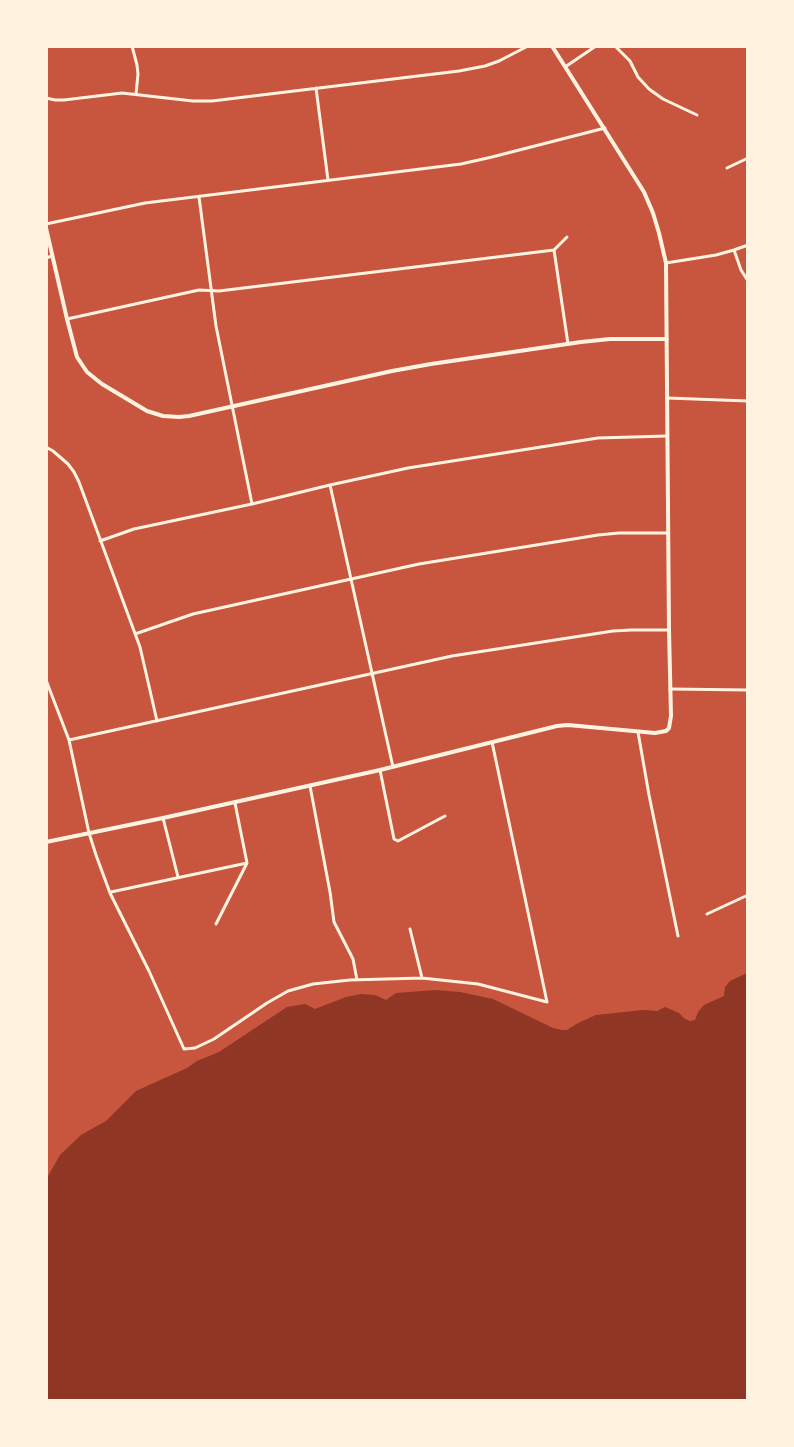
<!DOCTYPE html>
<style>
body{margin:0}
#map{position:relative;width:794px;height:1447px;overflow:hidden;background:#c8553d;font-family:"Roboto Condensed",sans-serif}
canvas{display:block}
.frame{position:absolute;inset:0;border:48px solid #fff3e0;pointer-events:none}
</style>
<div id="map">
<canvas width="794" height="1447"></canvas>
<div class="frame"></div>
</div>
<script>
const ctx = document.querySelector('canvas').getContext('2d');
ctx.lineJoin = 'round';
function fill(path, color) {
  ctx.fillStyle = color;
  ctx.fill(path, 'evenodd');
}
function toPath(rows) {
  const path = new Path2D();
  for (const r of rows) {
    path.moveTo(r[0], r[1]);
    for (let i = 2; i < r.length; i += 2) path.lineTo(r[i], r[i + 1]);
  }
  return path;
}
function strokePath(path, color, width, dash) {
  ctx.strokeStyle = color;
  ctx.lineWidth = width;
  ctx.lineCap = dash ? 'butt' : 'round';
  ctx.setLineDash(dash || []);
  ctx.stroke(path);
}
const water = toPath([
 [747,973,747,1400,47,1400,47,1178,60,1155,81,1135,106,1121,136,1091,187,1068,197,1061,219,1052,287,1007,305,1004,315,1009,346,997,361,994,375,995,386,1000,396,993,435,990,460,992,493,999,553,1028,562,1030,567,1030,578,1023,596,1015,643,1010,657,1011,665,1007,679,1013,685,1019,690,1021,695,1020,698,1012,704,1005,724,996,725,987,730,981]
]);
const minor = toPath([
 [132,46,137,65,138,74,136,94],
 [615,46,630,61,638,77,649,89,663,99,697,115],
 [565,67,596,46],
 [316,88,328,180],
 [46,98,55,100,64,100,122,93,193,101,212,101,459,71,485,66,499,61,528,46],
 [727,168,748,158],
 [199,197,216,326,252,504],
 [46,224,145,203,461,164,492,157,605,128],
 [554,250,568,344],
 [554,250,567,237],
 [734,250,741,270,748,281],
 [46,258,52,256],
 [666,263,716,255,734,250,748,245],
 [67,319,199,290,219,291,554,250],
 [667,398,748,401],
 [46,447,53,451,68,464,74,472,79,482,140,647,157,721],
 [330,485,393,767],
 [100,541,134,529,252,504,330,485,408,468,598,438,667,436],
 [135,634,193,614,419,564,598,535,619,533,668,533],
 [46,680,69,740,89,833,96,855,110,893,149,971,184,1049,195,1048,214,1039,267,1003,288,991,313,984,350,980,422,978,478,984,547,1002,492,742],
 [670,689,748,690],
 [638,732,649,795,678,936],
 [69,740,452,656,613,631,631,630,669,630],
 [380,770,394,839,398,841,445,816],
 [310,786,330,892,334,922,353,959,357,980],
 [235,803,247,863],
 [163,818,178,877],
 [111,892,247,863],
 [707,914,748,895],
 [216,924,247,863],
 [410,929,422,978]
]);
const tertiary = toPath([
 [46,228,67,319,77,357,87,372,102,384,147,411,163,416,179,417,189,416,392,371,431,364,581,342,610,339,667,339],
 [46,842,163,818,380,770,557,726,568,725,655,733,666,731,669,728,671,716,669,630,666,263,659,233,653,213,644,192,552,46]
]);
fill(water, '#8f3625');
strokePath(minor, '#fff3e0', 3);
strokePath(tertiary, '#fff3e0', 4);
</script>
